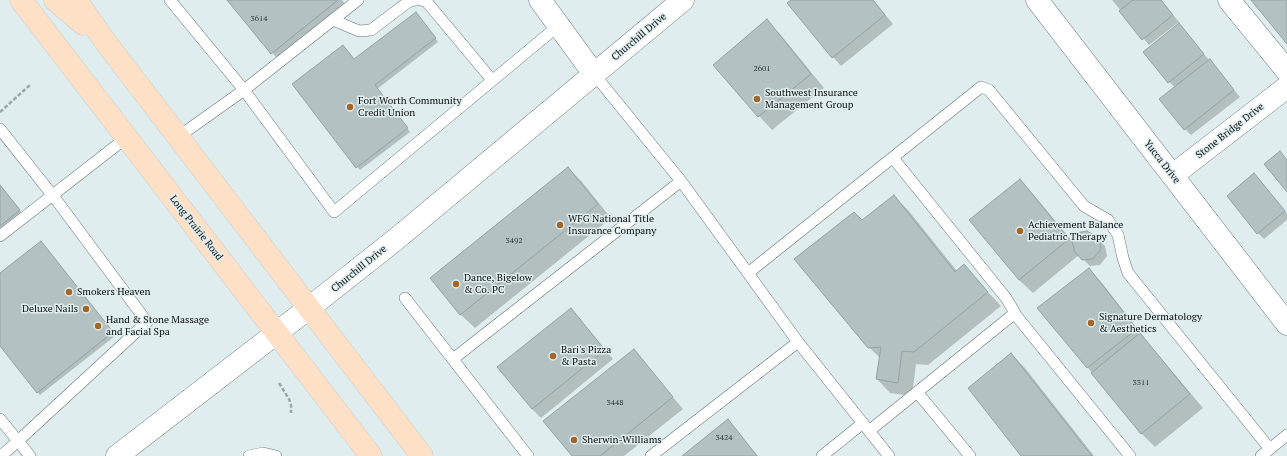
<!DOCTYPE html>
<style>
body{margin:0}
canvas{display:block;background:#e0edef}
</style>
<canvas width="1287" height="456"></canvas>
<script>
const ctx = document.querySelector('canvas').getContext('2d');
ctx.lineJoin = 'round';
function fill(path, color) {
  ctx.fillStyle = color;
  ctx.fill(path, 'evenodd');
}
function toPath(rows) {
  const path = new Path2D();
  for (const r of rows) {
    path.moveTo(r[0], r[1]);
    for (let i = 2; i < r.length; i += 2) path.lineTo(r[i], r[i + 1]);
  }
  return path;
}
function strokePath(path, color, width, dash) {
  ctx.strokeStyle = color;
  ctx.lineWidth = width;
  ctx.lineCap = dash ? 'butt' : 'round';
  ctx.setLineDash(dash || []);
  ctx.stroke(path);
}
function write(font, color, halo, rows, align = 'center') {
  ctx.font = font + ' "PT Serif",serif';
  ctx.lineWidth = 3;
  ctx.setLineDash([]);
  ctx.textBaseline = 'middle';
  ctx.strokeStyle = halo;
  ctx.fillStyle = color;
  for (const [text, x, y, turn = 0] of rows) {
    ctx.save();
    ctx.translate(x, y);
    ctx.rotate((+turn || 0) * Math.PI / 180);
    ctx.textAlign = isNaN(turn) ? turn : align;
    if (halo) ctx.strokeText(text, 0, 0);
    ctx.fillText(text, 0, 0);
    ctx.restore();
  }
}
const shadow = toPath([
 [229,0,342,0,348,8,280,62],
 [792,0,873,0,893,24,841,66,833,57],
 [1112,0,1161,0,1179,22,1149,45],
 [418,16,438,42,377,89,410,132,360,170,293,85,354,60],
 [767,21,780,34,824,88,772,130,759,116],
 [1179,24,1240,97,1191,135,1185,129,1175,88,1144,52],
 [568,168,582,182,611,218,475,328,461,315,432,279],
 [1254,174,1287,213,1287,220,1264,239,1258,233],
 [1019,180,1033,194,1073,242,1098,239,1105,246,1107,256,1100,265,1090,266,1079,255,1033,293,1019,280],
 [0,185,22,213,0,231],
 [894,196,908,210,957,271,964,266,1001,306,928,365,916,364,912,396,890,393,877,379,880,358,869,347,862,221],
 [43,245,115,336,40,395,0,345,0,274],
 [1089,269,1102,283,1149,344,1203,408,1155,447,1142,434,1039,308],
 [571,309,613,359,541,418,532,409],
 [633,350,683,409,624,456,573,456],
 [1011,354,1025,368,1094,456,1022,456],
 [728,421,758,456,684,456]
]);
const building = toPath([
 [227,0,338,0,271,54,227,0],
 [791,0,873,0,885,15,832,58,787,3,791,0],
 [1133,0,1161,0,1173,15,1142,40,1119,11,1133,0],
 [1251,0,1287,0,1287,44,1251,0],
 [416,12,436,38,375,85,408,128,356,168,292,84,343,45,354,59,416,12],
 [767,19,811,74,758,117,713,65,767,19],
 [1179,23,1204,54,1168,83,1143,52,1179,23],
 [1210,59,1234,90,1184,130,1159,99,1210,59],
 [1280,151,1287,160,1287,192,1264,164,1280,151],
 [568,167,598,204,460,315,430,278,568,167],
 [1254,173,1285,211,1257,234,1227,196,1254,173],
 [1020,179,1069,239,1019,280,969,220,1020,179],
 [0,185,20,210,0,226,0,185],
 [894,195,955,272,964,264,988,292,914,352,902,351,898,383,876,379,881,347,868,348,794,259,854,212,862,220,894,195],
 [1087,231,1099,238,1101,249,1093,259,1082,260,1075,252,1072,242,1076,233,1087,231],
 [41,241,113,332,37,393,0,346,0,273,41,241],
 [1089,268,1137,329,1087,368,1037,308,1089,268],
 [571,308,605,350,532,409,497,367,571,308],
 [1140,333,1190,394,1141,434,1091,373,1140,333],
 [634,349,673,397,600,456,572,456,543,421,634,349],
 [1011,353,1092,456,1021,456,968,388,1011,353],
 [728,419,757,456,682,456,728,419]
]);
const path = toPath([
 [0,112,30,85],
 [279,383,289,399,291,405,291,413]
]);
const service = toPath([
 [170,0,244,90,178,137],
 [358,0,244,90,334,212,558,26],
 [421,0,426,1,492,80],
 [333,20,359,31,371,30,408,2,415,0],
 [0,129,57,201,147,322,18,441,30,456],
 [681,181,798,342,889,456],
 [0,236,126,138],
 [748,273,981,87,989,90,1084,206,1108,220,1118,235,1123,258,1128,273,1270,449],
 [405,298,528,456],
 [1014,313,1130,456],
 [453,359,681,181,594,74],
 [917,392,970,456],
 [0,419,18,441,1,456],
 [869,431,1015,313,1006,298,893,158],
 [249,456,263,453,276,456],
 [651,456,798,342],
 [822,456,863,423],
 [1261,456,1287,435]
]);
const minor = toPath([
 [540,0,594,74],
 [1037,0,1287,324],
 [1229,0,1287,71],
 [1173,175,1287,87]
]);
const tertiary = toPath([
 [117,456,309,308,395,240,683,0]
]);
const primary = toPath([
 [21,0,371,456],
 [55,0,83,24],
 [76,0,107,44,422,456]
]);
const markers = [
 [757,99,4,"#a26629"],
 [350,107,4,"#a26629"],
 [560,225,4,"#a26629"],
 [1020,231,4,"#a26629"],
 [456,284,4,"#a26629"],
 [69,292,4,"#a26629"],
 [86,309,4,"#a26629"],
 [1091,323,4,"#a26629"],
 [98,326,4,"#a26629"],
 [553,356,4,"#a26629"],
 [574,440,4,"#a26629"]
];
const numberNames = [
 ["3614",259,19],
 ["2601",762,69],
 ["3492",514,241],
 ["3311",1141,383],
 ["3448",615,403],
 ["3424",724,438]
];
const streetNames = [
 ["Churchill Drive",639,37,-40],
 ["Stone Bridge Drive",1230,131,-38],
 ["Yucca Drive",1162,162,52],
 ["Long Prairie Road",196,228,52],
 ["Churchill Drive",359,269,-39]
];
const poiNames = [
 ["Southwest Insurance",765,93],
 ["Management Group",765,105],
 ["Fort Worth Community",358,101],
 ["Credit Union",358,113],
 ["WFG National Title",568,219],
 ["Insurance Company",568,231],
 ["Achievement Balance",1028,225],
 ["Pediatric Therapy",1028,237],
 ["Dance, Bigelow",464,278],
 ["& Co. PC",464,290],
 ["Smokers Heaven",77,292],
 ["Deluxe Nails",78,309,"right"],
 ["Signature Dermatology",1099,317],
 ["& Aesthetics",1099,329],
 ["Hand & Stone Massage",106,320],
 ["and Facial Spa",106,332],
 ["Bari's Pizza",561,350],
 ["& Pasta",561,362],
 ["Sherwin-Williams",582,440]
];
fill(shadow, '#0003');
fill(building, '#b4c1c3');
strokePath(building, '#95a2a3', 1);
strokePath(service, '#687476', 12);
strokePath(minor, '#687476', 23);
strokePath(tertiary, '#687476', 23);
strokePath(primary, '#c9caca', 23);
strokePath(path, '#9ca7a8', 2.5, [4, 2]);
strokePath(service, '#fff', 11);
strokePath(minor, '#fff', 22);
strokePath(tertiary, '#fff', 22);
strokePath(primary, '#fee0c7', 22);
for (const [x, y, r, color] of markers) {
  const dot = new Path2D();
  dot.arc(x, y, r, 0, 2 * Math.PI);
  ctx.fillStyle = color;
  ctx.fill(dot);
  strokePath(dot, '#e0edef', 1.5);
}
write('8px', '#333a3a', null, numberNames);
write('10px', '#080d0d', '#e0edef', streetNames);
write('10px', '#080d0d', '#e0edef', poiNames, 'left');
</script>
